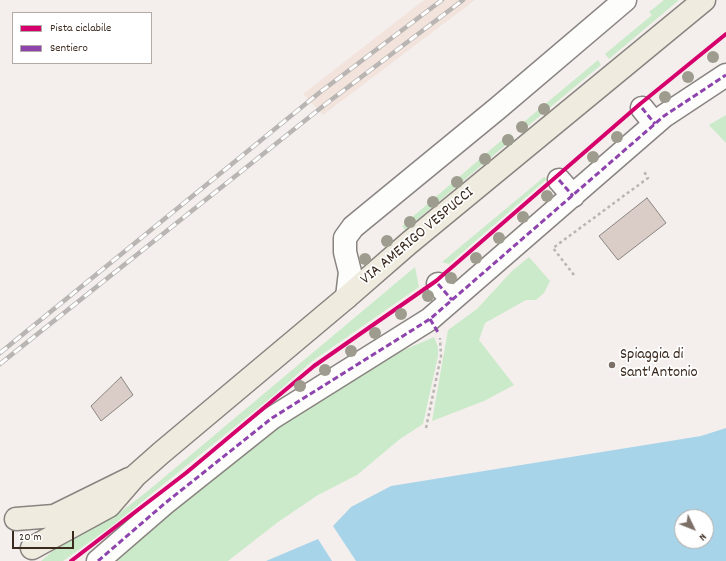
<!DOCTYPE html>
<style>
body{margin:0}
#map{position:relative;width:726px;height:561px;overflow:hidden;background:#f4efec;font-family:Dekko,sans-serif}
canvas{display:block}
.legend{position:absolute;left:12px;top:12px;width:140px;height:52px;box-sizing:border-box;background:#fff;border:1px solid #b1aaa5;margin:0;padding:5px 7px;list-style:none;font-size:12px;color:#3b2a1e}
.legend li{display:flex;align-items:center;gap:8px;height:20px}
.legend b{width:20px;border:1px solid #b1aaa5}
.north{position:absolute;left:674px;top:509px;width:40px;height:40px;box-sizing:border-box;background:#fff;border:1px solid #b1aaa5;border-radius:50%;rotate:133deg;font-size:11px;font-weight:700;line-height:16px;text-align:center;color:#3b2a1e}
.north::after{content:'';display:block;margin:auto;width:14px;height:18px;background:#7c6f66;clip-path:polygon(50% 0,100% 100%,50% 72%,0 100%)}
.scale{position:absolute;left:12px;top:531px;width:62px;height:18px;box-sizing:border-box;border:2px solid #3b2a1e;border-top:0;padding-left:5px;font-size:12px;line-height:14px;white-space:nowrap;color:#3b2a1e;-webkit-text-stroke:3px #fff;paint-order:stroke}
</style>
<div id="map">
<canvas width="726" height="561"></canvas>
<ul class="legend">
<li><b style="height:5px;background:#d6006c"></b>Pista ciclabile</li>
<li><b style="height:5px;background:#8e44ad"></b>Sentiero</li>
</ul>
<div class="north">N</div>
<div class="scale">20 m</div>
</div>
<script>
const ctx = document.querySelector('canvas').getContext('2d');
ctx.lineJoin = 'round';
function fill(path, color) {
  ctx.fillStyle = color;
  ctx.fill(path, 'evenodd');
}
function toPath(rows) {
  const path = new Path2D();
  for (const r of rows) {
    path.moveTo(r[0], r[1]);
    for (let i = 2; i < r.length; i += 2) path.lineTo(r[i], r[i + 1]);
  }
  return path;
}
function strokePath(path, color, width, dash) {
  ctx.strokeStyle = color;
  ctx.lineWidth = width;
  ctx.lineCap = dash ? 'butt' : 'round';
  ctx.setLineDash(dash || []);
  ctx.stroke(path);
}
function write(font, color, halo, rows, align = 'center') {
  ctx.font = font + ' Dekko,sans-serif';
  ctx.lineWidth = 3.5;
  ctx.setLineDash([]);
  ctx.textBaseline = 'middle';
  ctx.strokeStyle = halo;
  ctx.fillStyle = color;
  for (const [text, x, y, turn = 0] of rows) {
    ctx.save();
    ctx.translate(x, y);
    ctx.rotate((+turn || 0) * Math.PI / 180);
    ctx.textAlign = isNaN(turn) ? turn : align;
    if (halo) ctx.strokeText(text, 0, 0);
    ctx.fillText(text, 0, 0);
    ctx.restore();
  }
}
const built = toPath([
 [424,0,475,0,323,115,303,94]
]);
const green = toPath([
 [664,0,679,0,609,59,605,54,652,15,649,12],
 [598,60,601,65,523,130,519,126],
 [726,115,726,143,709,125],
 [510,133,514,138,405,230,402,226],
 [544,177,547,179,449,264,442,262],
 [529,257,550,281,544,293,536,300,526,300,485,323,479,340,514,385,484,401,432,421,448,330,477,309,512,271],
 [415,267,419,287,311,362,273,396,113,525,63,561,41,561,54,550,118,514,149,490],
 [434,337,438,347,438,356,423,424,400,439,357,475,318,495,278,522,228,561,108,561,264,433,372,364]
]);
const water = toPath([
 [726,428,726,561,356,561,333,526,351,507,391,486,701,436],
 [682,517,706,517,706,541,682,541],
 [318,539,332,561,266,561]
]);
const building = toPath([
 [647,198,666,223,618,260,599,236,647,198],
 [121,377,133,395,101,421,91,406,121,377]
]);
const path = toPath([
 [574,275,553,248,648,178,643,170],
 [426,428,441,356,440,338]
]);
const minor = toPath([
 [642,108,655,124],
 [559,180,573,196],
 [438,284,452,300],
 [347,297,350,272,345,252,345,238,353,227,498,108,625,0],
 [98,561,164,504,272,418,430,319,664,116,726,75]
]);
const major = toPath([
 [16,519,54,516,129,479],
 [32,548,109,506,135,476,161,453,347,297,409,243,704,0]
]);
const rail = toPath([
 [0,353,319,93,442,0],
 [0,364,327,103,463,0]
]);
const quiet = toPath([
 [642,108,655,124],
 [559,180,573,196],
 [438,284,452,300],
 [430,319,439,334],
 [98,561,164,504,272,418,430,319,664,116,726,75]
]);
const cycleway = toPath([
 [71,561,186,473,314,366,436,281,640,104,726,34]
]);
const trees = [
 [713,57],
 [688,77],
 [665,97],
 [544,109],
 [522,127],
 [617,137],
 [508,140],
 [593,157],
 [485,159],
 [457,182],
 [547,196],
 [433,202],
 [523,217],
 [410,222],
 [499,238],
 [387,241],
 [476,258],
 [365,259],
 [451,278],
 [428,296],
 [401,314],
 [375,333],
 [351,351],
 [325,370],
 [300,386]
];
const markers = [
 [612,365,4,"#7c6f66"]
];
const streetNames = [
 ["VIA AMERIGO VESPUCCI",418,237,-40]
];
const poiNames = [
 ["Spiaggia di",620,356],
 ["Sant'Antonio",620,374]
];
fill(built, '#f2e3dc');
fill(green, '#caeac9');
fill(water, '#a8d4ea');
fill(building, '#dacdc8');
strokePath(building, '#898480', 1);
strokePath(minor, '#898480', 25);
strokePath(major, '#898480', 25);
strokePath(path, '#b8b5b3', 2.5, [3, 3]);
strokePath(minor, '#fdfdfc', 22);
strokePath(major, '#efebdf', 22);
strokePath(rail, '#b8b5b3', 4.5);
strokePath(rail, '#fff', 3, [9]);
strokePath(quiet, '#8e44ad', 3, [6, 3]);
strokePath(cycleway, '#d6006c', 4);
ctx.fillStyle = '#9d9c8e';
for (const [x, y] of trees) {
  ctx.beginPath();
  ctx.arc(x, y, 6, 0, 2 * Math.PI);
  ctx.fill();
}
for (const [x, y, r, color] of markers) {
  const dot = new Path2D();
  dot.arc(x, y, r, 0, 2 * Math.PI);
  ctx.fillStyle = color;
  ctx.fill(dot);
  strokePath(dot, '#fff', 1.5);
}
write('16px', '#3b2a1e', '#fff', streetNames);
write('16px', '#3b2a1e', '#fff', poiNames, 'left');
</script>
